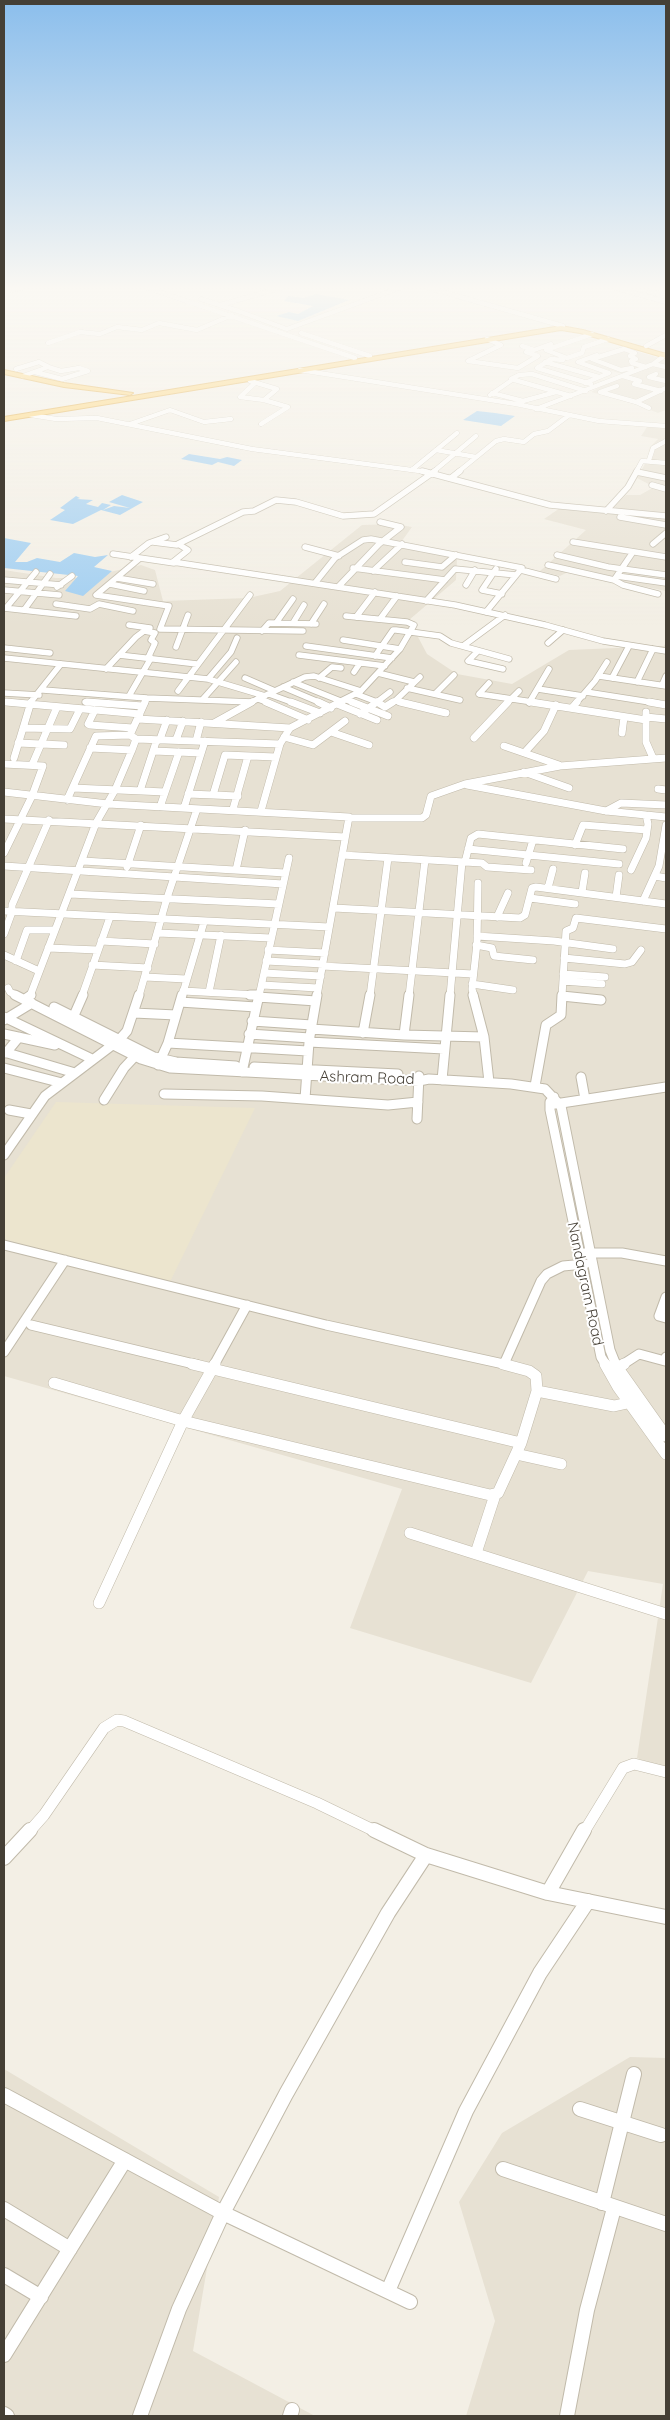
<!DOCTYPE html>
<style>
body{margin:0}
#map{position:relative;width:670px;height:2420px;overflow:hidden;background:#f3efe5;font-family:Quicksand,sans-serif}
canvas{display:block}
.frame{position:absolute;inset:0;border:5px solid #453f35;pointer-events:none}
</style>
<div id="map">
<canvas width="670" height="2420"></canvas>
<div class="frame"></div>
</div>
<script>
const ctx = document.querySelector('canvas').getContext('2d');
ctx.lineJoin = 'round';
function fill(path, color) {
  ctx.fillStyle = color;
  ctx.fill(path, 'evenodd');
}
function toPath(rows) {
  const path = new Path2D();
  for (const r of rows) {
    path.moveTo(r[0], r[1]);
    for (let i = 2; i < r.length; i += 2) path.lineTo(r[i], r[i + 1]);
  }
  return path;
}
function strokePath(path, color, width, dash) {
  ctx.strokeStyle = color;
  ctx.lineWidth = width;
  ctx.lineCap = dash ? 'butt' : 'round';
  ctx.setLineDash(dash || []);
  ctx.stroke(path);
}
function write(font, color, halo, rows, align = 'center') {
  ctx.font = font + ' Quicksand,sans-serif';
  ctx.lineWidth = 4;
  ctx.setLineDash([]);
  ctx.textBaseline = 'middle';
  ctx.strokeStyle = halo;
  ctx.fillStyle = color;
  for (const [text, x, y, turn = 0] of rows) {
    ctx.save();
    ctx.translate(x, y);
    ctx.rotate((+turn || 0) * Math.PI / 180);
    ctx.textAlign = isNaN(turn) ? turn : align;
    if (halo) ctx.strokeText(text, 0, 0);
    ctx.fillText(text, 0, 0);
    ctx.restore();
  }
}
const residential = toPath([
 [623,347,666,360,666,410,658,413,638,405,591,392,622,374,580,362],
 [649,424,666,426,666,591,570,571,560,576,540,571,586,530,544,519,560,508,608,512,626,495,640,495,654,487,637,478,646,462,650,447,658,439,641,436],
 [395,524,412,527,399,545,448,555,457,560,456,580,409,620,427,654,457,674,512,684,569,650,664,646,666,642,666,1770,637,1758,663,1584,588,1571,531,1683,350,1628,402,1489,4,1376,4,570,56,578,83,578,141,565,155,570,163,601,248,598,280,591,362,525],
 [630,2057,666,2058,666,2416,466,2416,495,2321,459,2202,502,2133],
 [4,2069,219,2197,193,2351,315,2416,4,2416]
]);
const education = toPath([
 [56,1102,255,1108,168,1286,4,1239,4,1178]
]);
const water = toPath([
 [316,294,349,300,298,321,276,316,289,312,298,314,313,306,284,301,288,296,304,298],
 [477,411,495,413,515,416,501,426,463,420],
 [189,454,220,459,227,457,242,460,234,466,218,462,212,465,181,459],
 [122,495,143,502,120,515,101,510,73,524,50,520,65,510,60,508,76,496,80,498,77,499,93,500,86,504,98,507,102,503,111,505,103,510,114,506,130,508,109,502],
 [4,538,31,543,15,562,27,562,37,558,60,562,74,553,95,557,108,555,94,567,112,571,83,596,65,591,78,576,4,568]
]);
const minorFar5 = toPath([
 [148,288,355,358],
 [429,288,563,326],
 [616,288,666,302],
 [657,288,648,291,658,294],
 [664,288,666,289],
 [7,291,21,288],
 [201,299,241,312],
 [220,305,280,288],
 [241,312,284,328],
 [287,329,399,288],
 [301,333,370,356],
 [592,334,546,350,567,358,582,353,584,347,608,339],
 [487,339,501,345,468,361,518,368,538,356,526,352],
 [48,343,80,332,100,334,117,327,142,330,159,323,197,330,232,315],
 [522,346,534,350,551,344],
 [646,346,666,335],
 [563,360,551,359,537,368,591,384],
 [545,362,599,377],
 [653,364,666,367],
 [632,368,621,370,592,359,624,349,635,353,630,356,636,359,631,361,632,363,646,367],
 [16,369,39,362,49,367],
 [300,370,516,404,599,421,666,426],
 [656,374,649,377,666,381],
 [23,376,48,367,61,371,79,368,88,371,62,379,35,372],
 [623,376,640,381,634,384,661,391],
 [250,381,277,389,264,400],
 [255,383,240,397,264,400,288,407,261,424],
 [585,383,609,373,578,362,597,355],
 [617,386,600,392,636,402,666,388],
 [492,393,523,401,556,392],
 [490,395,512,380],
 [571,396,511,379,519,375,532,374,586,391],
 [636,402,649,408],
 [536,409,653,364,664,356],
 [31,415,56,419,97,418,252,449,427,472],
 [130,424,170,410,204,422,231,419],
 [436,450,476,457],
 [649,460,653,448,666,441],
 [413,469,457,433],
 [433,472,476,436],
 [458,472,496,441,504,439,524,442,534,434,548,431,568,416],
 [636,472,642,461,666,463]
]);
const minorFar4 = toPath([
 [422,471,550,505,666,516],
 [435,471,374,514,343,516,296,502,276,500,254,511,243,512,178,544,188,550,173,562,455,605,545,625,603,641,666,651],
 [637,472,666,478],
 [451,478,460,471],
 [652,485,666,489],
 [606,511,628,487,637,471],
 [620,517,666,525],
 [153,542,177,545],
 [573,542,666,557],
 [653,544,666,533],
 [305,547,339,556],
 [113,554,174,563],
 [557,555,608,567,666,575],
 [131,557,149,543,166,537],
 [139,559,96,595,169,606,160,629,303,631],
 [405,562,442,567,456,555],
 [548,565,614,580,633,552],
 [353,568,445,580],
 [496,569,482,590,502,594],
 [521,570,556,579],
 [373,571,402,544],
 [617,576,666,583],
 [117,578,153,584],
 [4,580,61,585],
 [614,580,623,585,658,594],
 [315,583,335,558,363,540,371,539,522,568,486,612],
 [110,584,144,591],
 [466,585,475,570],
 [57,587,72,576],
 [338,587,379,544,401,527,380,522],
 [4,590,59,595],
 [426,601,455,569,516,575],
 [56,604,90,609,99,604,133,611],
 [4,608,76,616],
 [6,608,36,572],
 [24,610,50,574],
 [356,617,375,592],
 [380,619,397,596],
 [276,623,293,599],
 [293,623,304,605],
 [311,624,324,604],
 [129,625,150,628],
 [144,631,155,633,151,640,155,643,148,658],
 [262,631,269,623,316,624],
 [237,638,231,652,208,679,265,696],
 [343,640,400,649],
 [548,643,563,630],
 [306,646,392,658],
 [463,646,505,615],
 [176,647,188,615],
 [4,648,50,653],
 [478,651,468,661,503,669],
 [119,655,197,664],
 [299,655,385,666],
 [375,656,393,630,396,630,440,636,451,643,509,659],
 [4,658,208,679],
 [106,669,136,637,148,628],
 [354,672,360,663],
 [378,673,414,682],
 [599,676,666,686],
 [245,678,275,691],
 [319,678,332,667,341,668],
 [612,678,629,646],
 [293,682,343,702],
 [637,682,653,649],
 [662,685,666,676],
 [283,687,321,703],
 [407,688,460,700],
 [538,689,583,696],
 [43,690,147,698,252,702],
 [178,691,250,595],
 [586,692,656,703],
 [4,693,39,695],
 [269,694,294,703],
 [356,694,377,702,390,692],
 [435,694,454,675],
 [479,694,539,703],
 [479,694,489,683],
 [129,696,151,658],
 [258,699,269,703],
 [202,700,236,662],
 [346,700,355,703],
 [395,701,420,677],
 [4,702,20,703],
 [85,702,106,703],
 [30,703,61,664],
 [145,703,147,698],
 [249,703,305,677,314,676,361,691],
 [337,703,361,691,400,649,414,625,407,622,346,616],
 [375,703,379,703],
 [391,703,395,701,405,703],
 [507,703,519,691],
 [529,703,549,669],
 [576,703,595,681,607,662]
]);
const minorFar3 = toPath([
 [6,702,140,714],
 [87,702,143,706],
 [266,702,308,720],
 [291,702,320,713],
 [318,702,331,708],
 [352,702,388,716],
 [377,702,385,707,393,702],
 [400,702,446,713],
 [531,702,646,720],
 [649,702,666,705],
 [337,704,377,720],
 [572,708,577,702],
 [95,710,88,724,90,725,133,728],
 [646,712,646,742,653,758],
 [360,714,377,702],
 [646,717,666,719],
 [138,719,290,728],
 [214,723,252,702],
 [23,728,70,729,80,709],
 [331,732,369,745],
 [622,733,624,717],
 [284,737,313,745,345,721],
 [474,738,508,702],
 [136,739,280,744],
 [176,740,183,721],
 [196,741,201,722],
 [18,743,64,745],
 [504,746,559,765],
 [90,748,132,750],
 [154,751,201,753],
 [525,752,544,731,556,705],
 [14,758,31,702],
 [4,764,43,766,32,796,4,853],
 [32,765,57,707],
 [524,772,569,788],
 [467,785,606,811,666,817],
 [73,788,165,792],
 [658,789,666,790],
 [140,791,156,742,160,739,167,720],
 [4,792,108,804,349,817,317,996],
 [188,794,238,796],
 [213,795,225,755,276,757],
 [67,800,96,736,130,735],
 [160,807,179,752],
 [184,808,205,741],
 [233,809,248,756],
 [261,811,280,744,290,728,340,702],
 [606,811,621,803,666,805],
 [350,818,422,818,426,815,431,796,465,784,560,766,666,758],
 [4,819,345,837],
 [575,845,583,825,647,830],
 [468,849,619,864],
 [342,855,482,863,487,867,531,870],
 [83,861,285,873],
 [465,862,471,838,478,834,623,849],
 [526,863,533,840],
 [4,866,283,884],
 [127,867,141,825],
 [236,870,245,830],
 [631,870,646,838,648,824,646,815],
 [655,876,666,878],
 [548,888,553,869],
 [582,892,585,873],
 [70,894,279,904],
 [616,897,619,875],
 [530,898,575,904],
 [643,901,659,866,666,825],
 [334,908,520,918,525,915,532,888,536,887,666,904],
 [4,911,329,927],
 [497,917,508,893],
 [158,933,271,938],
 [4,934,12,912,12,905,49,820],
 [477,936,554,941,613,949],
 [101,941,155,944],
 [476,945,492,948,494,956,533,960],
 [48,948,98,950],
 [268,950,325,953],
 [4,955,39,971],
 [564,958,625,964,632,962,641,950],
 [16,961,27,930,54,930],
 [266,961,323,964],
 [92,965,148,968],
 [322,966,473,974],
 [264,973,321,976],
 [563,974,605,977],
 [145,977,186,979],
 [563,981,602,984],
 [472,984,513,990],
 [262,985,318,988],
 [8,988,10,992,17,996],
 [183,991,258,995],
 [209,992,221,935],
 [30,996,96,823,115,790,132,750,136,739,130,735,145,702],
 [82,996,110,917],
 [139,996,167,898,197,809],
 [182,996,204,922],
 [259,996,289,858],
 [370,996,388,858],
 [409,996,425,860],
 [450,996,462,862],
 [474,996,472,989,477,943,478,883],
 [562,996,566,931,573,928,576,918,666,929]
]);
const minorFar2 = toPath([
 [15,995,141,1059,170,1068,419,1081,429,1079,511,1084,545,1089,561,1106,610,1350,616,1365],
 [250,995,258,995],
 [473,995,484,1037,489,1082],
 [562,996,601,1000],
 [258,997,316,1001],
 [25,999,31,995],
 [180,1002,256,1007],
 [54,1007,154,1057,176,1062,236,1066],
 [134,1013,176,1015],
 [4,1017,92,1059],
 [4,1020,32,1003],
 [72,1020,83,995],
 [252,1021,312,1025],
 [311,1029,404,1035,484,1037],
 [363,1033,370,995],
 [4,1034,55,1045],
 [249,1034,310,1038],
 [404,1035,409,995],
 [309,1042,444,1049],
 [168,1043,308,1051],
 [4,1052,75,1073],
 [6,1053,19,1037],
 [158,1065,168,1043,182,995],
 [254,1067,398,1074],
 [4,1068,62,1083],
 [242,1072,259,995],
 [581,1077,585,1099],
 [442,1080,450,995],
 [535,1086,546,1025,561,1015,562,995],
 [164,1094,262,1096,388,1105,418,1102],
 [554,1097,550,1102,550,1110,601,1357,606,1365],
 [305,1099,309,1042,317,995],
 [104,1100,124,1068,138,1053],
 [555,1104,666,1087],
 [9,1110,31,1114],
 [417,1119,419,1076],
 [4,1155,45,1096,119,1040,127,1031,139,995],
 [4,1245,326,1325,508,1365],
 [584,1253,622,1253,666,1261],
 [666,1297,659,1316,666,1318],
 [31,1325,198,1365],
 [4,1352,65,1260],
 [504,1364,541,1281,547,1274,563,1266,585,1264],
 [214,1365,247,1305],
 [622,1365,639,1354,665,1361,666,1357]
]);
const minorFar1 = toPath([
 [192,1364,521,1443],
 [605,1364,618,1387,666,1454],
 [615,1364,666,1436],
 [617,1368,624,1364],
 [54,1383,183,1421,490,1495,498,1493,521,1443,537,1391,536,1376,529,1371,503,1364],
 [537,1391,614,1406,632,1402],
 [516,1454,561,1464],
 [410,1533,666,1614],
 [476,1553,495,1495],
 [99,1603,183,1421,215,1364],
 [29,1832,44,1815,104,1728,117,1720,124,1721,317,1803,377,1832],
 [584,1832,623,1768,634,1764,666,1772]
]);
const minor = toPath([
 [374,1830,426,1855,548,1893,666,1917],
 [4,1858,30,1830],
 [548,1893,584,1830],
 [4,2095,223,2213,410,2302],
 [580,2109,661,2135],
 [503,2169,666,2224],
 [602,2203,634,2074],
 [4,2209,70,2249],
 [4,2275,41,2297],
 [388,2291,466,2111,540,1973,588,1901],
 [4,2355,125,2160],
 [4,2414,7,2416],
 [140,2416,179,2309,223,2213,286,2094,388,1913,426,1855],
 [290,2416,292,2410],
 [567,2416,587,2310,614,2208]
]);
const highway = toPath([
 [561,326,583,330,666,354,666,358,580,333,561,330,4,421,4,417,561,326],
 [4,370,64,383,133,393,130,395,64,387,4,374,4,370]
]);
const streetNames = [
 ["Ashram Road",367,1078,2],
 ["Nandagram Road",585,1284,78]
];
fill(residential, '#e7e1d3');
fill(education, '#ece5ce');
fill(water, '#a0cef1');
strokePath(minorFar5, '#c1baaa', 5);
strokePath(minorFar4, '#c1baaa', 7);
strokePath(minorFar3, '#c1baaa', 8);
strokePath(minorFar2, '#c1baaa', 11);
strokePath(minorFar1, '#c1baaa', 12);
strokePath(minor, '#c1baaa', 16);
strokePath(highway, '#e0a532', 2);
strokePath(minorFar5, '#fff', 4.5);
strokePath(minorFar4, '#fff', 5.5);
strokePath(minorFar3, '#fff', 7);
strokePath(minorFar2, '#fff', 9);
strokePath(minorFar1, '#fff', 11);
strokePath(minor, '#fff', 14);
fill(highway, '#ffd064');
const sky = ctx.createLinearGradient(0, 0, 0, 627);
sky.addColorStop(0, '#8bbeec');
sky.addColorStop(0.46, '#faf8f3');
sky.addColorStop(1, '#faf8f300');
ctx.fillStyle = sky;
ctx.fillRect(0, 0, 670, 627);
write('15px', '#453f35', '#fff', streetNames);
</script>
